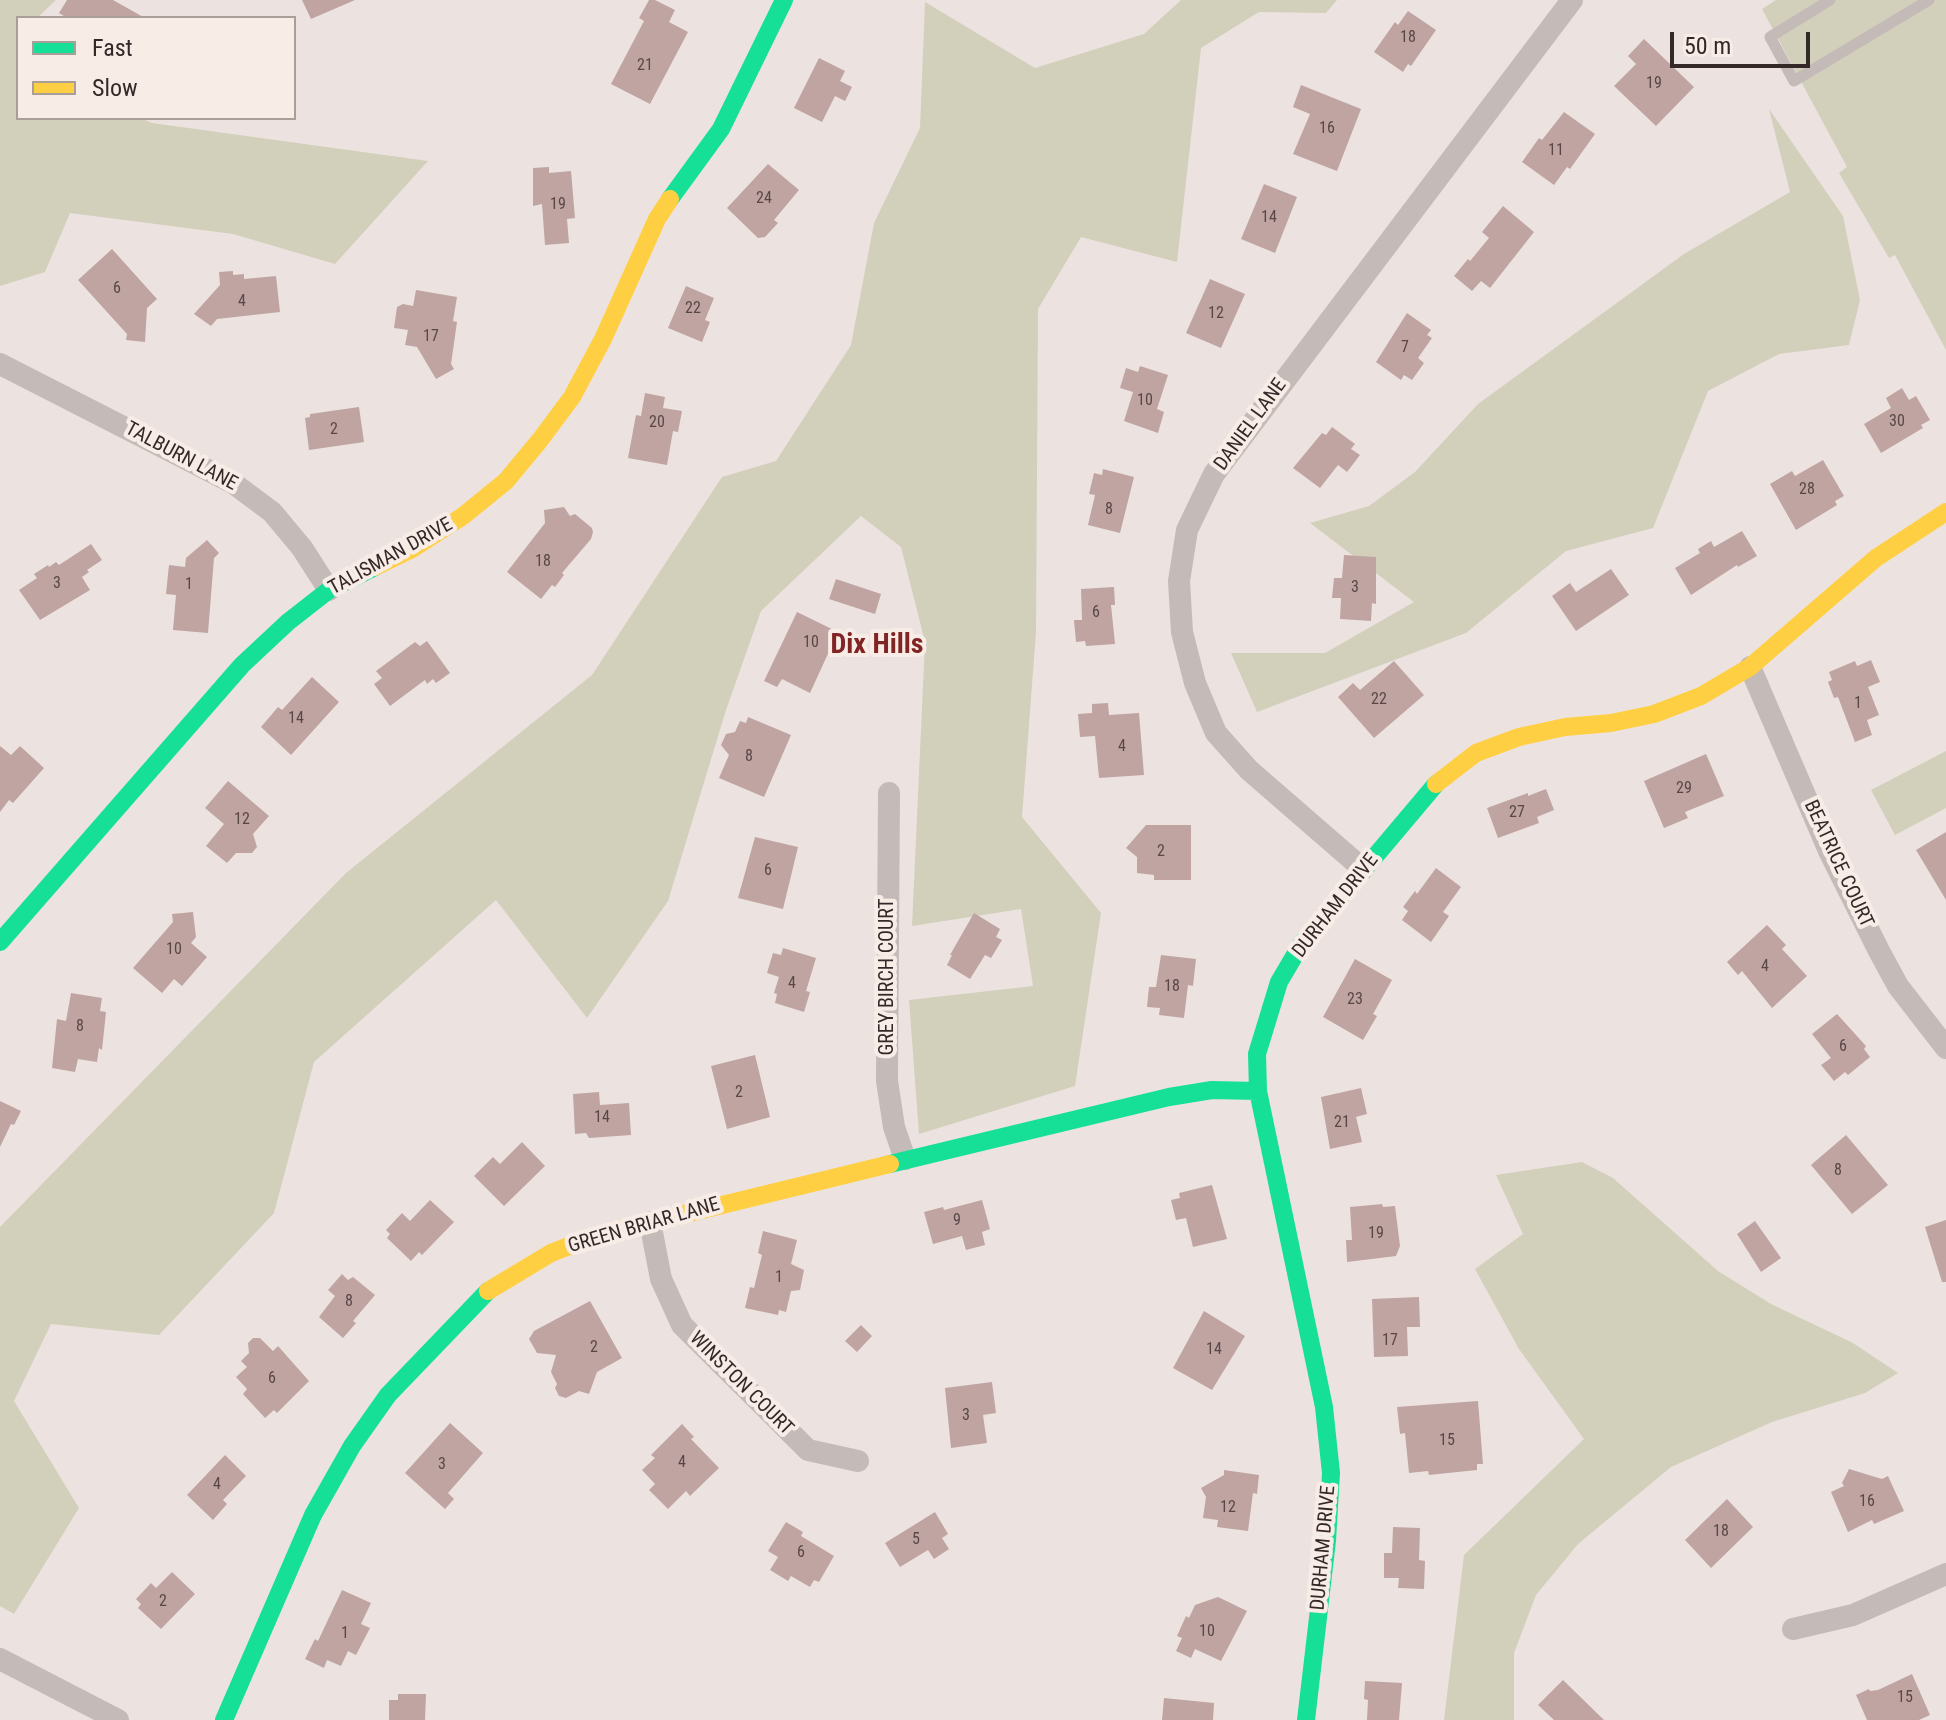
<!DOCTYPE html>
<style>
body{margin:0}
#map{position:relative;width:1946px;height:1720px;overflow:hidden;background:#ece3e0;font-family:"Roboto Condensed",sans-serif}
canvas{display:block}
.legend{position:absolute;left:16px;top:16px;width:280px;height:104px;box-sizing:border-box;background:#f8ece7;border:2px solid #aa9e9b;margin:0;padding:10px 14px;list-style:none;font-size:24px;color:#352828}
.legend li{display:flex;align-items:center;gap:16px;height:40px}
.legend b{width:40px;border:2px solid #aa9e9b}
.scale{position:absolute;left:1670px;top:32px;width:140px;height:36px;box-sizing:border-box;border:4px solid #352828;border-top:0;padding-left:10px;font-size:24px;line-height:28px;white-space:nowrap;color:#352828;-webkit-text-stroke:6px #f8ece7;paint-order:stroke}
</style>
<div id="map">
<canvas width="1946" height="1720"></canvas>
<ul class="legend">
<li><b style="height:10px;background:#16e098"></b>Fast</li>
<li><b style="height:10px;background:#ffcf43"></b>Slow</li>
</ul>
<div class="scale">50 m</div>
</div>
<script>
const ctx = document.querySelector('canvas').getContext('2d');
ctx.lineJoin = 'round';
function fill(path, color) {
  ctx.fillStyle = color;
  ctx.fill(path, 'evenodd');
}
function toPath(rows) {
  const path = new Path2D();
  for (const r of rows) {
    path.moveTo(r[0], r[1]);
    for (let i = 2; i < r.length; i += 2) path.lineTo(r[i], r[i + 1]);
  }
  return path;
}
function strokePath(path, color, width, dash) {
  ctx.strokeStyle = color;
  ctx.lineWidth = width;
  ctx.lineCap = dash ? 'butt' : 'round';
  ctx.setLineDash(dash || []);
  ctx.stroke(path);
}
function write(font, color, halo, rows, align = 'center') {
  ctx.font = font + ' "Roboto Condensed",sans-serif';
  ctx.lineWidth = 8;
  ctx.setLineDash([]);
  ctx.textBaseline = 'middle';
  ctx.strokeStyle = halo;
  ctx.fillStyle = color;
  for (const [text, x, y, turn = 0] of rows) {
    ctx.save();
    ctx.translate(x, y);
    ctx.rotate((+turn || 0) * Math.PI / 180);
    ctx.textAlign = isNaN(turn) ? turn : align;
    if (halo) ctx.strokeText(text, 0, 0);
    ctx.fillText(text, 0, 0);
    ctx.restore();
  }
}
const green = toPath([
 [0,0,56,0,37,18,18,18,18,118,141,118,152,123,428,161,335,264,233,234,70,213,45,272,0,286],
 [1181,0,1337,0,1326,13,1259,12,1201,48,1177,262,1081,237,1038,309,1036,632,1022,817,1101,913,1075,1086,919,1134,909,1000,1033,986,1021,909,912,926,925,642,901,547,861,516,761,611,726,710,668,901,587,1018,496,900,314,1062,274,1213,159,1335,51,1324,14,1401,79,1508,14,1614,0,1606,0,1227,346,873,592,675,722,477,776,461,851,345,874,223,920,128,925,2,1035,68,1144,34],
 [1776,0,1946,0,1946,350,1895,255,1889,258,1839,173,1847,167,1762,9],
 [1769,109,1843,216,1860,300,1849,345,1779,354,1708,391,1653,528,1566,551,1466,633,1257,712,1231,653,1325,653,1414,602,1310,523,1369,506,1415,472,1478,404,1684,254,1790,192],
 [1946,751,1946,808,1895,835,1871,790],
 [1582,1162,1613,1178,1718,1271,1771,1304,1853,1343,1898,1373,1865,1393,1772,1422,1671,1467,1578,1544,1536,1595,1514,1653,1514,1720,1444,1720,1464,1555,1584,1439,1519,1349,1475,1269,1523,1234,1496,1175]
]);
const building = toPath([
 [67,0,113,0,145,18,67,18,59,13],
 [302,0,355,0,311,19],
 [649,0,655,0,675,10,669,22,688,32,650,104,611,84,644,21,639,18],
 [1408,11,1436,30,1411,66,1408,64,1403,72,1374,52,1395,22,1398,25],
 [1644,39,1694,87,1656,126,1614,86,1636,64,1628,56],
 [819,58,845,71,840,81,852,87,845,101,835,96,822,122,794,108],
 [1301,85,1361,109,1337,171,1293,154,1310,114,1293,107],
 [1564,112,1595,134,1570,169,1567,167,1554,185,1522,162,1539,138,1542,140],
 [768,164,799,190,774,220,778,223,765,237,758,238,727,208],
 [549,167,549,173,571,171,575,218,567,219,569,243,545,245,542,204,533,206,533,168],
 [1264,184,1297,197,1275,253,1241,239],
 [1503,206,1534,232,1490,288,1481,281,1472,291,1454,276,1468,259,1470,261,1489,238,1482,232],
 [112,249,157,299,147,308,145,342,126,340,127,334,78,280],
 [233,271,233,275,244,274,244,279,276,276,280,312,217,319,211,326,194,314,220,285,219,272],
 [1210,279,1245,294,1221,348,1186,333],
 [686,286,714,298,705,320,710,322,702,342,668,328],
 [416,290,457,297,453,321,457,322,451,364,454,369,436,379,417,347,405,345,408,330,394,328,397,307,403,304,413,306],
 [1407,313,1431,330,1427,335,1432,338,1418,358,1424,363,1412,380,1404,375,1401,380,1376,362],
 [1140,366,1168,375,1157,409,1164,412,1158,433,1124,421,1133,392,1120,388,1126,368,1138,372],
 [1902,388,1909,400,1916,396,1930,420,1921,425,1923,428,1881,453,1864,424,1891,408,1886,398],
 [645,393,665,397,663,408,682,411,678,432,673,431,667,465,628,458,636,415,641,416],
 [359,407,364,442,309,450,305,418,310,417,310,414],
 [1332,427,1355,444,1351,449,1360,455,1347,472,1338,465,1320,488,1293,468,1322,433,1326,435],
 [1823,460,1844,496,1835,501,1837,505,1796,530,1770,484,1792,471,1795,476],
 [1103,469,1134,477,1120,533,1088,525,1095,495,1089,494,1094,473,1102,475],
 [564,507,570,516,575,514,592,528,593,532,591,539,562,573,564,575,555,587,552,585,541,599,507,572,545,523,544,510],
 [1742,531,1757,556,1738,567,1737,565,1691,595,1675,568,1700,553,1698,549,1711,541,1714,547],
 [207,540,219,553,214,558,208,633,173,630,176,595,166,594,169,565,185,567,186,558],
 [91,544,102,560,87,570,89,572,82,577,90,590,40,620,19,590,37,578,34,574,48,565,49,567,56,562,59,565],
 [1344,555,1376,557,1376,604,1372,603,1371,621,1340,619,1341,598,1332,598,1334,578,1342,578],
 [1611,569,1629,595,1576,631,1552,596,1570,583,1576,592],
 [836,579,881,594,875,614,829,599],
 [1114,587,1115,605,1111,605,1115,644,1086,646,1085,641,1076,642,1074,620,1082,620,1081,589],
 [797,612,838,632,810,693,782,679,777,687,764,681],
 [427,641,450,673,436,683,433,679,427,684,425,680,390,706,374,684,382,678,376,671,415,642,420,646],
 [1871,660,1880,682,1868,687,1879,715,1867,720,1872,735,1855,742,1838,697,1834,698,1828,682,1832,680,1829,672,1855,661,1857,666],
 [1394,661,1424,695,1374,738,1338,697,1353,683,1360,690],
 [312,677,339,702,291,755,261,727,278,707,282,710],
 [1108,703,1109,715,1139,713,1144,775,1099,778,1095,736,1080,737,1078,714,1092,713,1092,704],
 [748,717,791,735,764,797,719,778,729,755,721,745,726,734,735,732,740,721,746,723],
 [0,746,11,755,20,746,44,768,13,803,9,800,0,812],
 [1706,754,1724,796,1685,812,1688,818,1664,828,1644,781],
 [228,781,269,816,253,834,257,847,252,853,236,853,227,863,206,846,224,824,205,808],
 [1546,789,1554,810,1537,817,1539,823,1498,838,1487,808,1528,793,1528,796],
 [1146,825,1191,825,1191,880,1154,880,1154,875,1137,873,1137,857,1126,848],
 [1946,832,1946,900,1916,850],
 [755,837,798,847,783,909,738,898],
 [1436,868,1461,887,1443,912,1449,916,1431,942,1402,920,1408,911,1403,907,1415,891,1417,894],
 [193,912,196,937,191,943,207,957,182,986,174,979,162,993,133,968,173,922,172,914],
 [974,913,1000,929,996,937,1002,940,991,958,985,955,970,979,947,965,952,955,950,955],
 [1767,925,1786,945,1782,949,1807,976,1772,1008,1742,971,1738,975,1727,962],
 [783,948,816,958,806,991,810,992,804,1012,775,1003,777,994,774,993,779,977,767,973,773,953,781,955],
 [1161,955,1196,959,1193,986,1188,985,1184,1018,1159,1015,1160,1008,1147,1007,1149,987,1156,987],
 [1355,959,1392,980,1373,1014,1377,1016,1363,1040,1323,1017],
 [71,993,102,998,100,1011,106,1012,102,1050,99,1048,97,1062,78,1059,75,1072,52,1068,57,1019,66,1021],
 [1837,1014,1866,1046,1864,1049,1870,1057,1848,1075,1845,1072,1834,1081,1821,1065,1831,1058,1812,1034],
 [755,1055,770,1117,727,1129,711,1066],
 [1361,1088,1367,1114,1356,1117,1362,1142,1330,1149,1321,1097],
 [599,1092,600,1105,629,1103,631,1135,589,1138,586,1133,575,1134,573,1094],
 [0,1101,21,1111,14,1125,11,1124,0,1147],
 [1846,1135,1888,1185,1852,1214,1811,1165],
 [522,1142,545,1166,504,1206,474,1176,493,1157,500,1164],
 [1212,1185,1227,1239,1193,1247,1186,1218,1176,1220,1171,1200,1180,1198,1179,1193],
 [430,1200,454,1222,422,1255,419,1252,411,1261,387,1238,390,1234,386,1230,402,1213,410,1221],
 [982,1200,990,1229,982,1232,985,1245,966,1250,962,1236,933,1244,924,1212,943,1207,944,1210],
 [1382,1204,1383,1207,1395,1206,1400,1246,1396,1256,1347,1262,1346,1240,1352,1240,1350,1207],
 [1946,1220,1946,1282,1942,1282,1925,1227],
 [1755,1221,1781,1258,1761,1272,1737,1234],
 [763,1231,797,1240,791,1264,804,1270,800,1290,791,1291,786,1312,779,1310,778,1315,745,1308,750,1287,754,1288,762,1255,758,1253],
 [342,1274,348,1280,353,1277,375,1295,353,1321,356,1323,343,1338,319,1317,335,1296,328,1290],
 [1419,1297,1420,1327,1407,1327,1408,1356,1374,1357,1372,1299],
 [590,1301,622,1358,597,1372,589,1394,579,1391,566,1398,559,1396,555,1388,557,1384,551,1372,556,1355,537,1353,529,1339,534,1331],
 [1204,1311,1245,1336,1212,1390,1173,1368],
 [861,1325,872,1336,857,1352,845,1341],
 [253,1338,260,1338,273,1351,278,1346,309,1381,277,1413,274,1410,265,1418,243,1394,247,1389,236,1377,247,1367,241,1361,249,1353,248,1343],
 [992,1382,996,1413,983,1415,987,1443,951,1448,945,1388],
 [1478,1401,1483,1464,1477,1464,1477,1470,1429,1475,1428,1471,1409,1473,1405,1433,1400,1434,1397,1407],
 [450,1423,483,1453,448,1493,454,1499,445,1509,405,1473],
 [682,1424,694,1437,691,1439,719,1468,690,1496,686,1491,668,1509,649,1490,655,1484,642,1470,655,1458,651,1455],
 [225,1455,246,1476,223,1500,227,1504,213,1520,187,1495],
 [1849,1469,1882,1479,1888,1476,1904,1511,1874,1524,1872,1520,1848,1532,1831,1492,1844,1486,1842,1483],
 [1224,1470,1259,1475,1257,1494,1253,1493,1248,1531,1217,1527,1218,1520,1203,1518,1206,1497,1201,1488,1224,1475],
 [1727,1499,1753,1527,1711,1568,1685,1540],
 [935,1512,948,1534,942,1538,949,1549,934,1559,928,1550,900,1567,885,1543],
 [786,1522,803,1532,801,1536,834,1556,819,1582,814,1580,810,1587,791,1576,788,1581,770,1570,778,1557,768,1551],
 [1393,1527,1420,1528,1419,1560,1425,1561,1424,1589,1398,1588,1399,1578,1384,1578,1384,1553,1392,1553],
 [172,1572,195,1594,161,1629,138,1608,141,1604,136,1599,151,1583,156,1588],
 [342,1590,371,1603,361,1624,370,1628,356,1655,348,1651,341,1666,327,1660,324,1668,305,1659,315,1639,318,1641],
 [1218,1597,1247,1611,1221,1661,1195,1649,1191,1658,1176,1651,1182,1638,1177,1636,1186,1616,1189,1618,1195,1605],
 [1912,1674,1930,1715,1919,1720,1867,1720,1856,1695,1869,1689,1870,1691,1878,1690],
 [1563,1680,1604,1720,1554,1720,1538,1705],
 [1365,1681,1402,1683,1399,1720,1367,1720,1368,1700,1364,1699],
 [398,1694,426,1694,425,1720,389,1720,389,1700,398,1700],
 [1164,1698,1214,1703,1213,1720,1162,1720]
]);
const lane = toPath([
 [1830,0,1770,37,1794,81,1929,0]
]);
const street = toPath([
 [0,364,233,483,272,512,302,548,329,590],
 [1750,667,1829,851,1879,951,1898,986,1946,1048],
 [889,793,887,1081,894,1127,905,1159],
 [1363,869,1249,770,1216,733,1195,683,1182,632,1179,581,1187,530,1214,474,1572,0],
 [650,1222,661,1279,682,1325,808,1450,858,1461],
 [1793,1629,1853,1615,1946,1574],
 [0,1659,118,1720]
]);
const fast = toPath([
 [670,199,721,129,784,0],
 [0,942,242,665,288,622,329,590,375,567],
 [890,1164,1169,1097,1212,1090,1258,1091],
 [224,1720,313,1515,352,1446,388,1395,488,1291],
 [1306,1720,1327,1541,1331,1473,1324,1407,1258,1091,1257,1054,1279,982,1302,943,1436,784]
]);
const slow = toPath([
 [375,567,412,549,463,516,506,481,540,440,572,397,603,339,657,219,670,199],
 [1436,784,1476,753,1519,737,1565,727,1611,723,1654,714,1701,696,1750,667,1876,558,1946,512],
 [488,1291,551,1253,595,1236,890,1164]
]);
const numberNames = [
 ["18",1408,38],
 ["21",645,66],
 ["19",1654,84],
 ["16",1327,129],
 ["11",1556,151],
 ["24",764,199],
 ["19",558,205],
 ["14",1269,218],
 ["6",117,289],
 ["4",242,302],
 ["22",693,309],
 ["12",1216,314],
 ["17",431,337],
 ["7",1405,348],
 ["10",1145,401],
 ["30",1897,422],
 ["20",657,423],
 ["2",334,430],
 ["28",1807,490],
 ["8",1109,510],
 ["18",543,562],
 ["3",57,584],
 ["1",189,585],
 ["3",1355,588],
 ["6",1096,613],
 ["10",811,643],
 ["22",1379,700],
 ["1",1858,704],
 ["14",296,719],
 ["4",1122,747],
 ["8",749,757],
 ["29",1684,789],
 ["27",1517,813],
 ["12",242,820],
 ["2",1161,852],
 ["6",768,871],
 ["10",174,950],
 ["4",1765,967],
 ["4",792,984],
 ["18",1172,987],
 ["23",1355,1000],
 ["8",80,1027],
 ["6",1843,1047],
 ["2",739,1093],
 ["14",602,1118],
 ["21",1342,1123],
 ["8",1838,1171],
 ["9",957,1221],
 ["19",1376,1234],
 ["1",779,1278],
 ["8",349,1302],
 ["17",1390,1341],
 ["2",594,1348],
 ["14",1214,1350],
 ["6",272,1379],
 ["3",966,1416],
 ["15",1447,1441],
 ["4",682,1463],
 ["3",442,1465],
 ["4",217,1485],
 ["16",1867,1502],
 ["12",1228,1508],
 ["18",1721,1532],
 ["5",916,1540],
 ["6",801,1553],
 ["2",163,1602],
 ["10",1207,1632],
 ["1",345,1634],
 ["15",1905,1698]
];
const streetNames = [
 ["DANIEL LANE",1251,425,-54],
 ["TALBURN LANE",181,457,28],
 ["TALISMAN DRIVE",391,557,-29],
 ["BEATRICE COURT",1838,864,65],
 ["DURHAM DRIVE",1336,906,-52],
 ["GREY BIRCH COURT",888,977,-90],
 ["GREEN BRIAR LANE",644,1226,-16],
 ["WINSTON COURT",741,1384,45],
 ["DURHAM DRIVE",1324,1548,-85]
];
const districtNames = [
 ["Dix Hills",877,646]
];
fill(green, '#d2cfbb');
fill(building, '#bfa4a2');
strokePath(lane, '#c4bbb9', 11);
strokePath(street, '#c4bbb9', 22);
strokePath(fast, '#16e098', 18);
strokePath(slow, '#ffcf43', 18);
write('16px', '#584746', null, numberNames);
write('20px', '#352828', '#f8ece7', streetNames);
write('bold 28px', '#812424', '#f8ece7', districtNames);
</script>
